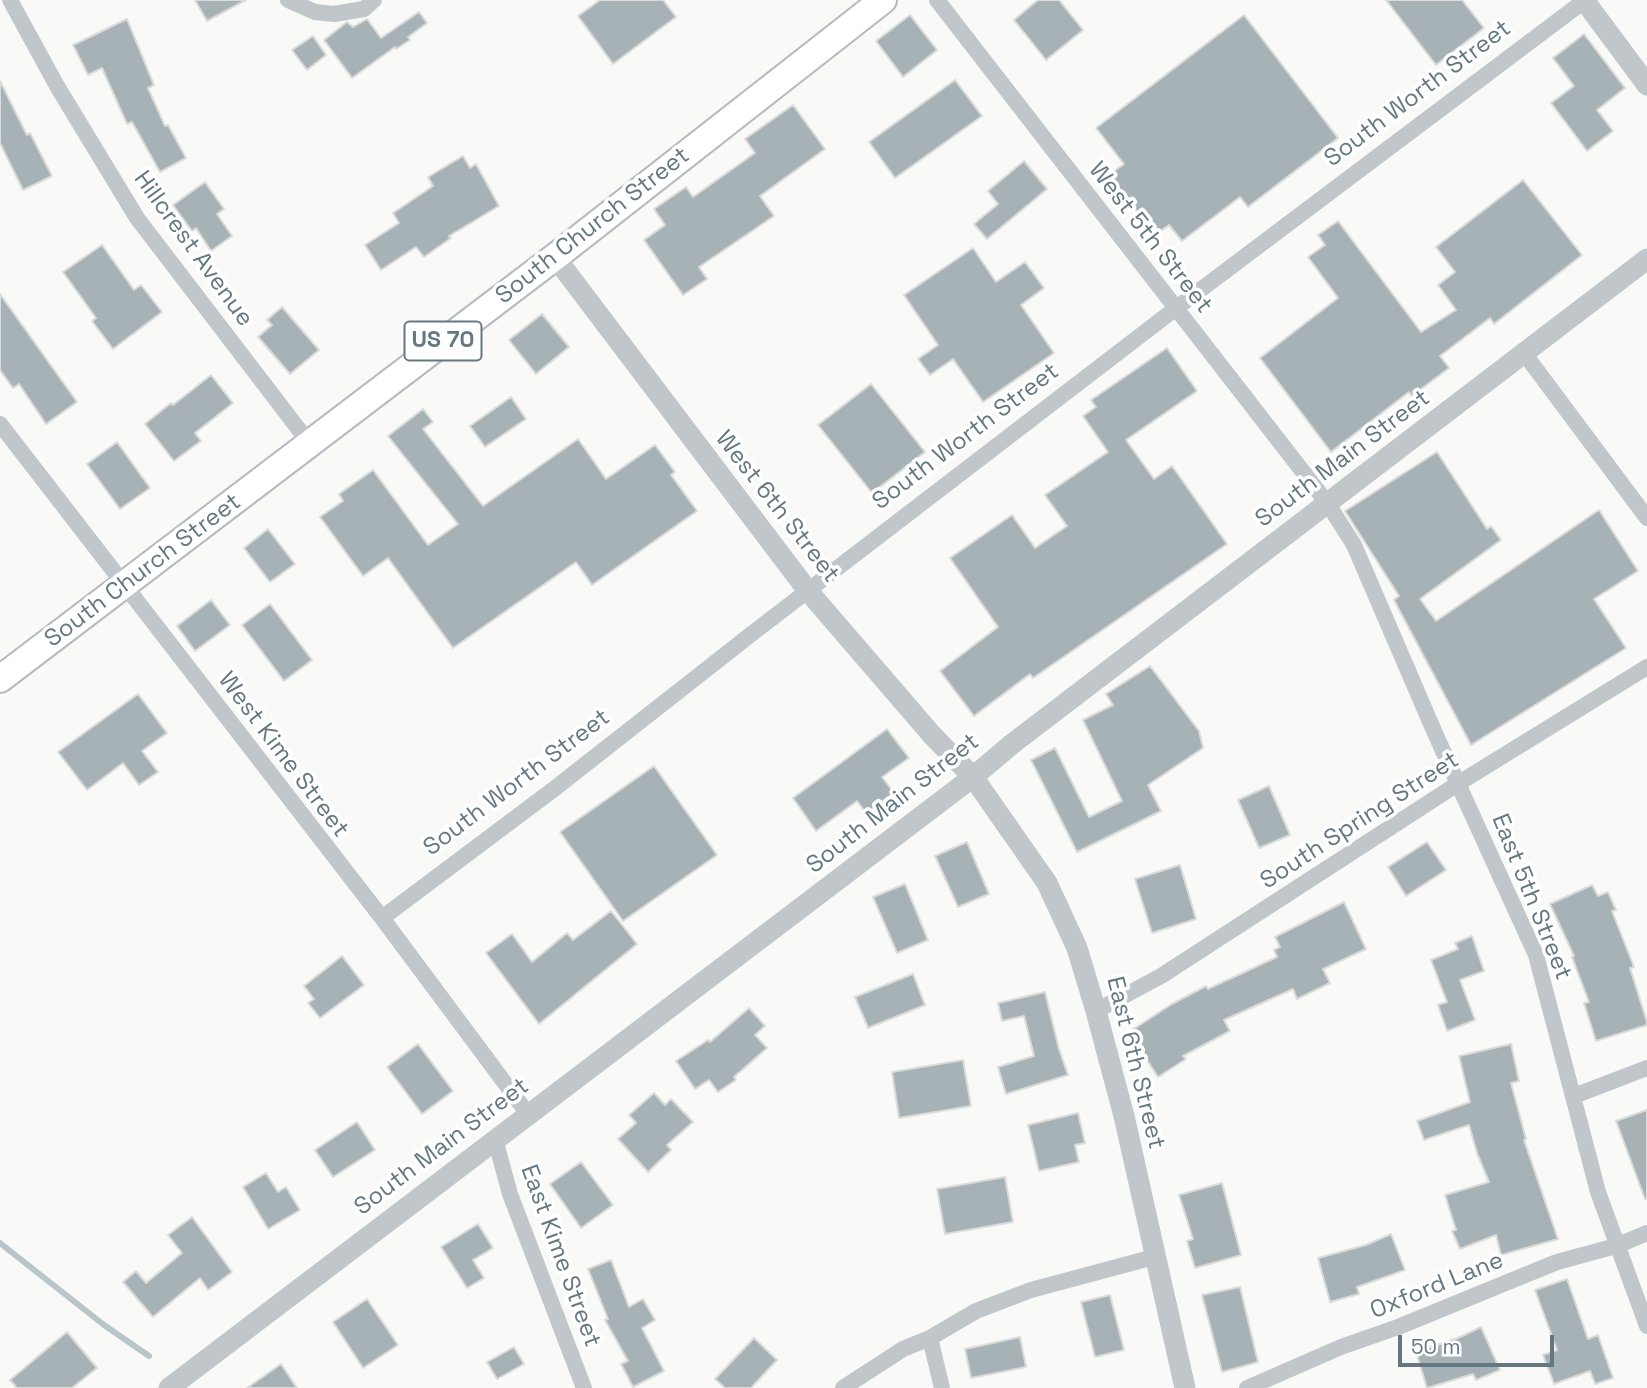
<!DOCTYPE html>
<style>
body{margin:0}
#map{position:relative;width:1647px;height:1388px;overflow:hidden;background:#f9f9f7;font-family:"Space Grotesk",sans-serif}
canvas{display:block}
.scale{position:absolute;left:1398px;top:1335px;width:156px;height:32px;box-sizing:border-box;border:4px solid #647882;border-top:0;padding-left:9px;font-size:21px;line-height:24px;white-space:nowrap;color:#647882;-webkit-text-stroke:5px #fff;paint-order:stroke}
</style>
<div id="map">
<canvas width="1647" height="1388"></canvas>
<div class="scale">50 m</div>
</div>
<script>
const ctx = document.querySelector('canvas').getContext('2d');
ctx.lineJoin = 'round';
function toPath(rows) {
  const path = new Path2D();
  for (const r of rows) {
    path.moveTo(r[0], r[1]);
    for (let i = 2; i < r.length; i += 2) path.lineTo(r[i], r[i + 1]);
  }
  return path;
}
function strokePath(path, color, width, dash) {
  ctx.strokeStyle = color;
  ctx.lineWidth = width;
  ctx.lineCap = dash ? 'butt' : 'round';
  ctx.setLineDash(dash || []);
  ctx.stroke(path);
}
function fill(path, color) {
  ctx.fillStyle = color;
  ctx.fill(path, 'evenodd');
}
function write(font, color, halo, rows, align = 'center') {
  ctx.font = font + ' "Space Grotesk",sans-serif';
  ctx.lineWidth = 7;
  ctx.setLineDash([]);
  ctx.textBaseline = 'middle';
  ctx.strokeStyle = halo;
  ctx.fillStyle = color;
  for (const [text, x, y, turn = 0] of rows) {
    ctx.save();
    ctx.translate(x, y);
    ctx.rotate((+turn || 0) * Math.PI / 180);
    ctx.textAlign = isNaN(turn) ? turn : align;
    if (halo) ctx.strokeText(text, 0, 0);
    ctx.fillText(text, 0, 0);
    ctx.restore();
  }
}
const stream = toPath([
 [0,1243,104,1325,149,1356]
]);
const building = toPath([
 [195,0,246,0,207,21,195,0],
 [600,0,663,0,676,17,613,64,578,16,600,0],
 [1038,0,1059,0,1083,30,1046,60,1014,20,1038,0],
 [1386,0,1462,0,1484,28,1436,65,1386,0],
 [419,12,427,23,408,37,410,40,396,49,395,47,352,78,324,40,347,22,353,27,367,19,381,38,419,12],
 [910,15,937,50,903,77,876,41,910,15],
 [1244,15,1338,138,1248,207,1240,197,1182,241,1169,225,1155,235,1109,175,1124,164,1096,128,1244,15],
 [127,19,154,85,148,88,165,126,168,125,186,158,160,172,132,122,127,124,102,68,88,75,73,45,127,19],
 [1584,34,1625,88,1597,110,1613,131,1587,151,1551,103,1574,86,1553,58,1584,34],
 [313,36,326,55,307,70,292,50,313,36],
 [955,80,982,116,895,178,869,142,955,80],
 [0,81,27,135,30,133,52,176,23,190,0,143,0,81],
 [793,105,825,149,760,196,774,216,699,267,707,279,683,295,644,240,665,225,654,209,686,187,693,197,755,153,745,139,793,105],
 [463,156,470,168,476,164,499,206,449,236,451,238,424,257,416,247,381,270,365,245,399,223,393,213,433,186,428,177,463,156],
 [1024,161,1047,189,987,239,974,224,998,204,988,191,1024,161],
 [1523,180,1582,255,1494,324,1490,318,1440,356,1449,368,1412,396,1409,392,1331,452,1260,358,1338,298,1308,257,1325,245,1318,235,1338,221,1421,332,1456,310,1438,285,1455,272,1436,247,1523,180],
 [205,182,224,209,217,214,232,236,211,251,196,228,192,231,173,205,205,182],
 [102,245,134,290,141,285,162,312,113,349,92,321,96,318,63,272,102,245],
 [973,248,996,282,1025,262,1044,288,1021,305,1054,353,983,402,953,359,930,375,918,359,938,345,904,295,973,248],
 [0,294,77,402,46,424,19,384,13,388,0,370,0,294],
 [282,307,319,350,290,374,258,337,272,325,267,320,282,307],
 [542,314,569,347,536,374,509,340,542,314],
 [1167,348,1197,391,1126,440,1154,479,1172,466,1227,544,1033,678,1030,674,974,716,940,671,998,627,950,558,1012,515,1035,548,1067,526,1045,495,1108,452,1083,416,1096,407,1091,400,1167,348],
 [211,375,233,403,195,433,201,441,174,461,145,424,171,403,173,405,211,375],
 [871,384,925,452,872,493,818,425,871,384],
 [511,397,526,419,485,447,470,426,511,397],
 [423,409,433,422,423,429,483,506,578,439,606,479,655,445,675,472,671,475,697,511,592,585,576,562,453,648,388,558,363,576,320,517,343,501,339,494,373,470,428,545,458,524,388,436,423,409],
 [117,442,150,488,120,509,87,464,117,442],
 [1437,452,1487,529,1491,526,1501,540,1420,599,1436,621,1599,510,1638,571,1594,599,1626,648,1471,745,1394,600,1399,596,1345,511,1437,452],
 [268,529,295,564,270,582,244,548,268,529],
 [211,600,230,625,195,651,177,626,211,600],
 [270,604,312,660,284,681,242,625,270,604],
 [1150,666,1199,731,1203,748,1148,785,1161,811,1077,852,1031,760,1055,748,1089,817,1122,801,1083,720,1113,705,1106,694,1150,666],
 [138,694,167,733,142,751,158,772,139,785,123,763,87,790,58,752,138,694],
 [887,729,909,758,882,777,894,793,866,813,857,801,816,831,793,798,887,729],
 [654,766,717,855,623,921,560,832,654,766],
 [1269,786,1290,835,1259,848,1238,800,1269,786],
 [967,842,989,894,958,907,935,856,967,842],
 [1427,842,1446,870,1406,896,1388,867,1427,842],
 [1180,865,1196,919,1152,933,1135,879,1180,865],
 [905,884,928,940,897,953,873,897,905,884],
 [1592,885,1598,896,1608,892,1616,910,1612,911,1634,967,1630,968,1647,1022,1647,1025,1596,1041,1584,1003,1589,1002,1572,957,1574,956,1550,904,1592,885],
 [1344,902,1366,949,1323,969,1330,983,1297,999,1293,989,1224,1020,1230,1031,1183,1056,1186,1059,1158,1077,1129,1032,1172,1004,1206,986,1208,989,1277,957,1274,950,1280,947,1275,937,1344,902],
 [611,911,637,944,539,1024,486,953,512,934,532,962,567,933,573,940,611,911],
 [1472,936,1484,971,1460,980,1475,1020,1447,1031,1438,1005,1447,1002,1431,960,1458,949,1455,943,1472,936],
 [342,956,364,985,320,1018,308,1003,314,999,304,986,342,956],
 [913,974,925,1005,868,1028,855,997,913,974],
 [1045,992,1059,1049,1068,1075,1006,1094,998,1067,1034,1056,1024,1016,1002,1021,998,1003,1045,992],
 [749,1008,765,1026,755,1035,767,1048,734,1077,736,1080,718,1092,709,1080,695,1089,676,1061,708,1040,710,1042,749,1008],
 [418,1044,453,1091,422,1114,387,1067,418,1044],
 [1511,1044,1519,1081,1511,1083,1526,1139,1524,1140,1558,1239,1501,1255,1496,1235,1460,1249,1452,1231,1456,1230,1445,1195,1489,1182,1477,1153,1469,1125,1424,1140,1417,1121,1470,1102,1459,1056,1511,1044],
 [963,1060,971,1106,899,1118,892,1072,963,1060],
 [654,1093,665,1105,671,1099,693,1122,667,1145,671,1150,648,1172,618,1139,636,1123,629,1115,654,1093],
 [1647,1110,1647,1199,1645,1199,1616,1121,1647,1110],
 [1078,1113,1085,1143,1075,1145,1079,1162,1039,1171,1028,1125,1078,1113],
 [357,1122,375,1150,333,1177,315,1150,357,1122],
 [581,1162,613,1205,581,1228,550,1184,581,1162],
 [266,1173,278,1192,286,1187,300,1210,268,1229,243,1187,266,1173],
 [1005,1177,1013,1222,945,1234,937,1189,1005,1177],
 [1222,1183,1241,1255,1195,1268,1187,1241,1193,1239,1179,1195,1222,1183],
 [192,1217,232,1272,208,1290,200,1278,153,1317,123,1282,136,1271,146,1283,182,1253,168,1235,192,1217],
 [478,1224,493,1248,473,1260,484,1278,467,1288,441,1247,478,1224],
 [1391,1234,1405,1270,1357,1287,1359,1294,1330,1302,1318,1258,1366,1245,1391,1234],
 [611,1260,629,1307,643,1299,655,1320,642,1328,664,1371,633,1387,621,1364,628,1361,605,1320,608,1319,588,1269,611,1260],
 [1567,1279,1588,1339,1598,1335,1613,1378,1595,1384,1590,1371,1554,1384,1543,1355,1557,1350,1535,1290,1567,1279],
 [1240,1287,1258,1362,1222,1372,1202,1295,1240,1287],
 [1110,1295,1124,1350,1095,1357,1081,1302,1110,1295],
 [367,1299,398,1345,363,1368,333,1322,367,1299],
 [1481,1327,1500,1370,1476,1380,1473,1374,1427,1388,1416,1352,1458,1338,1481,1327],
 [67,1332,97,1368,72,1388,17,1388,10,1380,67,1332],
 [1020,1337,1026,1367,971,1378,965,1349,1020,1337],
 [754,1338,777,1360,751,1388,725,1388,715,1379,754,1338],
 [514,1347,524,1364,497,1379,487,1362,514,1347],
 [281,1364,297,1388,247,1388,281,1364]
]);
const minor = toPath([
 [10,0,57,86,137,218,310,444],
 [288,0,315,12,334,14,364,9,374,0],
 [937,0,1328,504,1354,545,1434,731,1536,955,1598,1192,1647,1326],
 [1524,353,1647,518],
 [0,424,382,918,528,1114],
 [382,918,554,789,754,632,1175,309,1584,1],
 [1096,1011,1161,976,1459,783,1647,667],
 [1574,1096,1647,1068],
 [495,1139,510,1194,584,1388],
 [930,1338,942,1388],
 [843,1388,903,1349,930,1338,976,1311,1031,1290,1154,1257],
 [1247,1388,1341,1347,1398,1327,1557,1262,1616,1246,1647,1233]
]);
const tertiary = toPath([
 [1584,0,1647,85],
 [555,257,808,591,932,735,973,777,1047,883,1077,948,1096,1011,1124,1116,1185,1388],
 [169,1388,973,777,1012,744,1647,259]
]);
const primary = toPath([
 [0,679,555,257,883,0]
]);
const shields = [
 [443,341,77]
];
const shieldNames = [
 ["US 70",443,341]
];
const streetNames = [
 ["South Worth Street",1418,94,-37],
 ["South Church Street",593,226,-38],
 ["West 5th Street",1150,238,52],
 ["Hillcrest Avenue",193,249,54],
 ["South Worth Street",966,437,-37],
 ["South Main Street",1343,459,-37],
 ["West 6th Street",777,507,52],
 ["South Church Street",143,571,-37],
 ["West Kime Street",283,755,53],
 ["South Worth Street",517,783,-37],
 ["South Main Street",893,804,-38],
 ["South Spring Street",1360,821,-33],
 ["East 5th Street",1531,897,68],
 ["East 6th Street",1135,1063,76],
 ["South Main Street",442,1147,-37],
 ["East Kime Street",560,1256,70],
 ["Oxford Lane",1437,1286,-22]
];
strokePath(stream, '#b8c6c9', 6);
fill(building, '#a7b2b6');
strokePath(building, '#dbdbd9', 2);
strokePath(primary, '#b4babd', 30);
strokePath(minor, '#c0c6c9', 16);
strokePath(tertiary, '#c0c6c9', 21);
strokePath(primary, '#fff', 26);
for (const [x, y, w] of shields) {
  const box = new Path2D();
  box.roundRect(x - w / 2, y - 19.5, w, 39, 5);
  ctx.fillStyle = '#fff';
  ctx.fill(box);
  strokePath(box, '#647882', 2);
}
write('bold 23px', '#647882', null, shieldNames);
write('24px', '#647882', '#fff', streetNames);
</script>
